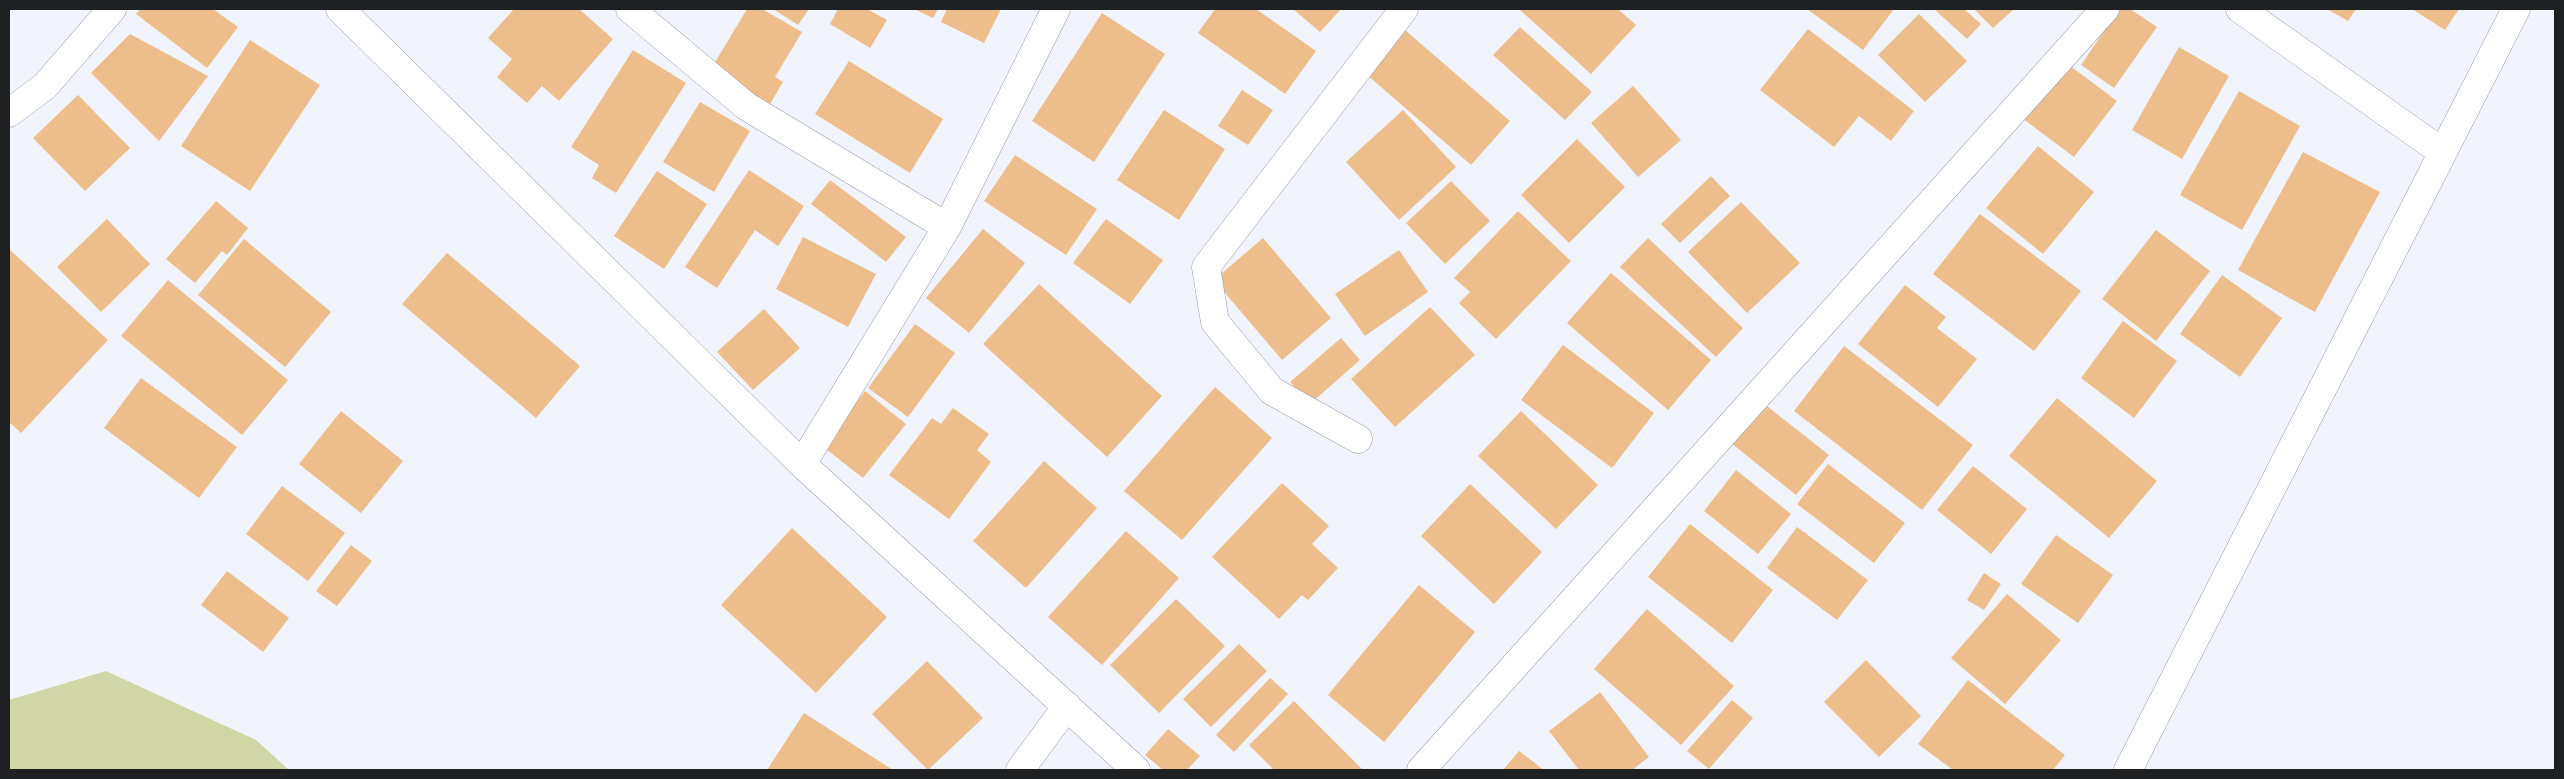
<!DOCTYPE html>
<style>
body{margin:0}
#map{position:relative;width:2564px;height:779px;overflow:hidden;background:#f1f4fc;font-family:Georgia,serif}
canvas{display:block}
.frame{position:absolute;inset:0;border:10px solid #1f2022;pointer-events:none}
</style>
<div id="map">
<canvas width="2564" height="779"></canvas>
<div class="frame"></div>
</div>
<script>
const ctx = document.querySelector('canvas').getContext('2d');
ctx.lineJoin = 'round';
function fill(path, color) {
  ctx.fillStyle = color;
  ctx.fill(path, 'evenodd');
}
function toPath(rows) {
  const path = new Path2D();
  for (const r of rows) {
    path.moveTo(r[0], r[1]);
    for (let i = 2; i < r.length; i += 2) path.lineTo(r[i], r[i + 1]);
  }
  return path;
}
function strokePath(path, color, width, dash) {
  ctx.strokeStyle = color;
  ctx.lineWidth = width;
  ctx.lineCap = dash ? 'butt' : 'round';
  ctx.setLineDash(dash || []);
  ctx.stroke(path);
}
const green = toPath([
 [106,671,256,740,289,770,9,770,9,700]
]);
const building = toPath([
 [140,9,213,9,238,27,207,68,136,14],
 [514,9,579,9,613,39,559,101,542,86,527,103,497,77,512,59,488,38],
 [747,9,762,9,802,32,775,77,783,82,770,104,711,69],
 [773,9,809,9,798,25],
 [838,9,867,9,887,20,870,48,830,24],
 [914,9,938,9,933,18],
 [947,9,1001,9,984,43,941,22],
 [1215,9,1256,9,1316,51,1285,94,1198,33],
 [1293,9,1341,9,1320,32],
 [1519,9,1618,9,1636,25,1591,74],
 [1807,9,1894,9,1863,50],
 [1934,9,1964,9,1981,24,1967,39],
 [1974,9,2014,9,1993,28],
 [2119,9,2130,9,2157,27,2114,88,2081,65],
 [2327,9,2356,9,2348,21],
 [2412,9,2459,9,2445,30],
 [1102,13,1165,54,1094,162,1032,121],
 [1919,14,1967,61,1925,102,1878,55],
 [1520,27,1592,92,1565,120,1493,55],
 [1808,29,1914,111,1891,141,1859,116,1834,147,1760,90],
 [1405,30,1510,121,1471,165,1366,74],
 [130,34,208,76,159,141,91,73],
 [250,40,320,85,250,191,181,146],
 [2179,47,2229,76,2182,159,2132,130],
 [633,50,686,83,616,193,592,178,599,165,571,147],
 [849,61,943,119,910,173,815,114],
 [2065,62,2117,101,2074,157,2022,118],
 [1633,86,1681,140,1638,177,1591,123],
 [1242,90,1273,110,1248,145,1218,126],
 [2239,91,2300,126,2242,230,2180,195],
 [78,95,130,148,85,191,33,138],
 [700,102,750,131,714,192,663,162],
 [1164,110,1225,149,1179,220,1117,180],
 [1403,110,1456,167,1399,220,1346,162],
 [1577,139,1625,187,1569,243,1521,195],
 [2038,146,2094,192,2043,254,1986,208],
 [2303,152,2380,192,2315,312,2238,270],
 [1015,155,1097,209,1066,255,984,201],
 [749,170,804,206,778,246,755,230,717,288,685,267],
 [657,171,707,204,664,269,614,236],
 [1711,176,1730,196,1680,243,1661,224],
 [830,180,906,237,886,262,811,204],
 [1451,181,1490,221,1445,264,1406,223],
 [216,201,248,228,227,255,222,251,195,283,166,259],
 [1741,202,1800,263,1747,313,1688,252],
 [1518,211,1571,261,1496,339,1459,303,1470,292,1454,278],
 [1980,214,2081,291,2034,351,1933,274],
 [107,219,150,264,101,312,57,267],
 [1106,219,1163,260,1130,304,1073,263],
 [983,229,1025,263,969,333,926,298],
 [2156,230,2210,271,2156,341,2102,299],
 [803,237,876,274,848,327,776,289],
 [1263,238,1331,318,1282,360,1214,280],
 [1648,238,1743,328,1716,357,1620,267],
 [244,239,331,312,285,367,198,295],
 [9,249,108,340,21,433,9,422],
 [1399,250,1428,292,1365,336,1335,294],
 [447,253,580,366,536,418,402,304],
 [1611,273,1711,360,1668,410,1567,323],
 [2222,275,2282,318,2240,377,2180,334],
 [168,280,288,380,242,435,121,336],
 [1039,284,1162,396,1107,457,983,344],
 [1905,285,1946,317,1937,328,1977,359,1938,407,1858,344],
 [1430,307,1475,355,1395,427,1351,379],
 [764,309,800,348,753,390,717,352],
 [2123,321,2177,361,2134,418,2081,378],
 [915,324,955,353,908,417,868,388],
 [1341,338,1360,360,1310,404,1290,382],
 [1563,345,1654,413,1612,468,1521,400],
 [1844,346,1973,445,1922,510,1794,411],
 [141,378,237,447,199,498,104,428],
 [1215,387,1272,438,1182,540,1124,491],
 [865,391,906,424,863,478,822,446],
 [2057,398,2157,481,2109,538,2009,456],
 [1763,403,1829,455,1796,495,1731,443],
 [953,408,989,434,977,450,991,462,949,519,889,475,932,418,941,424],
 [341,411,403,461,361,513,299,464],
 [1521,411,1598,485,1556,529,1478,456],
 [1044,461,1097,508,1026,588,973,541],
 [1828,464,1905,523,1874,563,1797,504],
 [1973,466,2027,509,1991,554,1937,510],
 [1736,470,1791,514,1758,554,1704,511],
 [1282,483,1329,526,1312,544,1338,568,1308,600,1302,595,1279,619,1212,557],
 [1470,484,1542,552,1494,604,1421,536],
 [282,486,345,533,308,581,246,534],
 [1690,524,1773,590,1732,643,1648,577],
 [1797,527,1868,580,1837,620,1767,568],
 [792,528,887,617,816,693,721,605],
 [1126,531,1179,578,1102,665,1048,617],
 [2056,535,2113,575,2078,623,2021,584],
 [351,545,372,561,337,606,316,591],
 [227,571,289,618,263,652,201,605],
 [1984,573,2001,584,1984,610,1967,600],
 [1419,585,1475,632,1384,742,1328,695],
 [2007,594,2061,640,2005,704,1951,658],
 [1176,599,1225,646,1159,713,1110,665],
 [1647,609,1734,686,1681,745,1594,669],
 [1239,644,1267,671,1211,727,1183,699],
 [1866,660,1921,716,1879,757,1824,702],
 [927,661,983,718,928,770,872,714],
 [1270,678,1288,694,1234,752,1216,735],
 [1968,680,2065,755,2053,770,1953,770,1918,744],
 [1600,692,1649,757,1632,770,1579,770,1549,731],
 [1732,700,1753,718,1709,769,1687,751],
 [1294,701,1363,770,1274,770,1249,745],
 [804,713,893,770,767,770],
 [1168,729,1200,756,1187,770,1163,770,1145,755],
 [1519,751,1544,770,1503,770]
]);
const minor = toPath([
 [340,9,802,464,1136,770],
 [630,9,746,106,947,227],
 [2240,9,2442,152],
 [9,113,45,86,112,9],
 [1358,439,1272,391,1215,322,1206,267,1404,9],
 [802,464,947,227,1056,9],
 [1020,770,1067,706],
 [1421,770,2105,9],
 [2128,770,2516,9]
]);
fill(green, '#d0d6a5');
fill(building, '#edbe8b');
strokePath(minor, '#999ca4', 29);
strokePath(minor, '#fff', 28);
</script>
